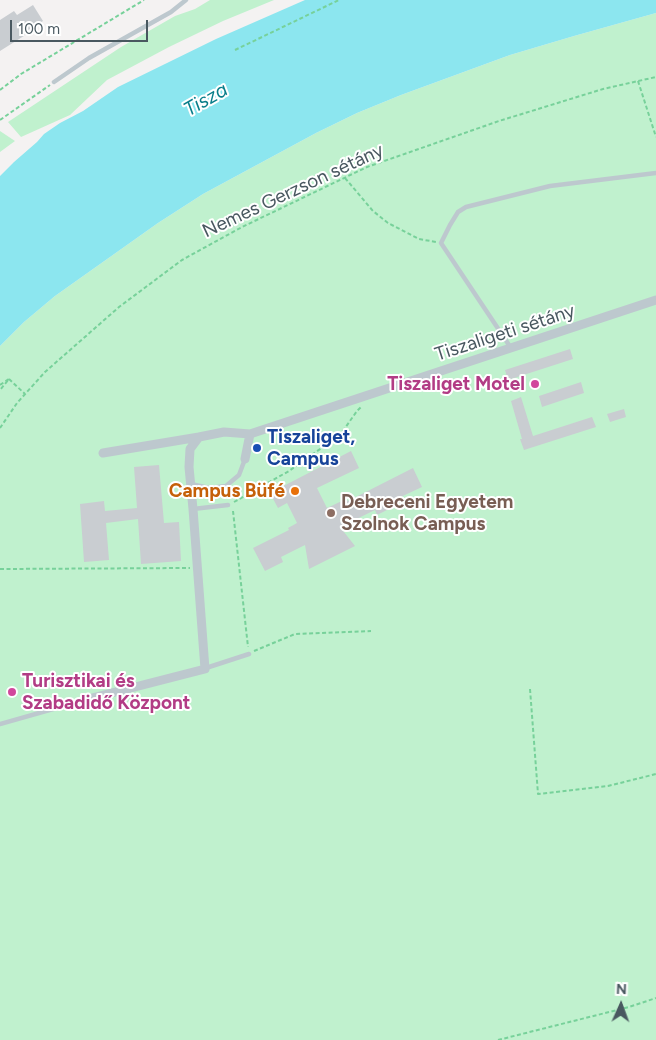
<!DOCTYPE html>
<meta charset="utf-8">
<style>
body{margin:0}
#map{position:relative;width:656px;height:1040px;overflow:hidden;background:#f4f2f2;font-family:Figtree,sans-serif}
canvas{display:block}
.north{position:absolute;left:596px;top:980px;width:50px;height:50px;-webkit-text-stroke:4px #fff;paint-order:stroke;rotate:2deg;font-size:14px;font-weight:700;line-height:20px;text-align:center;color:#495860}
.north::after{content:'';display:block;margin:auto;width:18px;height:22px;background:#495860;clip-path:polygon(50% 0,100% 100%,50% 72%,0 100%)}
.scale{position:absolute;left:10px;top:20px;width:138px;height:22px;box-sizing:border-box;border:2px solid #495860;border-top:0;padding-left:6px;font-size:15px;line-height:18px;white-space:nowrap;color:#495860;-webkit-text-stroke:4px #fff;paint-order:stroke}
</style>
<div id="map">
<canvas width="656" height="1040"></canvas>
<div class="north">N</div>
<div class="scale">100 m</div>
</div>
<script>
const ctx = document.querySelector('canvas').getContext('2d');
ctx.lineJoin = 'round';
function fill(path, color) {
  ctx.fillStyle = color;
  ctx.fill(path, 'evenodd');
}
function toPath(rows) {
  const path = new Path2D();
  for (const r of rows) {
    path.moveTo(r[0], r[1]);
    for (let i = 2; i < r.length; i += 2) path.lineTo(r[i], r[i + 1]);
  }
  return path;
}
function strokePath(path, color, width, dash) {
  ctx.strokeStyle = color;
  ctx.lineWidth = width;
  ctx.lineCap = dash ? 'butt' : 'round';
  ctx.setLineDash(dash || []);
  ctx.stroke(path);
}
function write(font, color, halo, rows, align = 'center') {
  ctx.font = font + ' Figtree,sans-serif';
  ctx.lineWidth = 4;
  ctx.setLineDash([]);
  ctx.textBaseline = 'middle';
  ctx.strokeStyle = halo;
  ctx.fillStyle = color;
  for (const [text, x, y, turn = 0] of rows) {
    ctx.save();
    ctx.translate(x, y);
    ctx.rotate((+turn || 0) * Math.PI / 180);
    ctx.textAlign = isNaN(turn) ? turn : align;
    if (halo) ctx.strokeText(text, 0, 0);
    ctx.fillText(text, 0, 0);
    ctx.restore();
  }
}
const green = toPath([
 [210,0,274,0,223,21,169,47,107,80,70,115,21,137,8,122,121,47,175,16,195,9],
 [656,13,656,1040,0,1040,0,346,24,322,55,296,158,223,203,194,316,133,357,113,401,95,510,55,574,36],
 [0,131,15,141,0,152]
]);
const water = toPath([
 [305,0,656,0,656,13,574,36,510,55,401,95,357,113,316,133,203,194,158,223,55,296,24,322,0,346,0,176,14,162,37,142,44,134,60,123,83,111,118,87,216,39]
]);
const building = toPath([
 [33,5,43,21,25,32,27,34,0,51,0,20,14,11,17,15],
 [570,349,573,359,508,380,505,370],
 [581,382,584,393,542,407,539,396],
 [521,397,533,436,592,417,596,427,524,450,520,439,522,439,511,401],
 [624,409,626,417,610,422,607,414],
 [351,451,359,468,317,488,327,508,346,499,348,501,413,468,422,487,392,501,395,506,377,515,375,510,340,527,355,546,309,569,305,545,281,557,283,562,265,571,253,548,289,530,288,528,297,523,287,503,278,508,270,493],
 [159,465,164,523,179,522,181,561,141,564,138,519,106,523,109,560,84,562,80,504,104,501,105,511,137,508,134,467]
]);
const path = toPath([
 [235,50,339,0],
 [638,81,656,137],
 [0,90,21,74,144,0],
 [0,120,50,85],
 [345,178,373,211,388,223,419,239,436,242],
 [9,379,25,394],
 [0,385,9,379,0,390],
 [0,428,17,403,45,372,119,307,182,260,242,227,367,167,499,121,603,89,656,77],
 [234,502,289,471,340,435,357,411,362,406],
 [233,511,248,647],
 [0,569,190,568],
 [254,651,295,634,371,631],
 [530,689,538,794,608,786,656,774],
 [498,1040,629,1007,656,998]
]);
const service = toPath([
 [54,82,89,58,171,12,186,0],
 [511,348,441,243,450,225,458,212,466,207,550,186,656,173],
 [191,484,209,488,226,486,239,475,245,459],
 [193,509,228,505],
 [206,668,249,654],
 [0,724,92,698]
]);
const minor = toPath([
 [103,453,199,437],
 [245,459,250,434],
 [92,698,205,669,193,509,189,467,190,449,199,437,224,432,250,434,656,300]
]);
const markers = [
 [535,384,5,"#d1479c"],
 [257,448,5,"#1a4fb4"],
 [295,491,5,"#e8710a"],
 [331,513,5,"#8d6e63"],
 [12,692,5,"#d1479c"]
];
const streetNames = [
 ["Nemes Gerzson sétány",293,191,-25],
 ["Tiszaligeti sétány",505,333,-18]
];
const hotelNames = [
 ["Tiszaliget Motel",525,384],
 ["Turisztikai és",22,681,"left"],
 ["Szabadidő Központ",22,703,"left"]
];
const transitNames = [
 ["Tiszaliget,",267,437],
 ["Campus",267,459]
];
const foodNames = [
 ["Campus Büfé",285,491]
];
const educationNames = [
 ["Debreceni Egyetem",341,502],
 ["Szolnok Campus",341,524]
];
const waterNames = [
 ["Tisza",206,100,-30]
];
fill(green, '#c0f1ce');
fill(water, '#8ce6ef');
fill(building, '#c9cdd1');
strokePath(path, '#77d19a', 2, [4, 2.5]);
strokePath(service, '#bdc8ce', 4.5);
strokePath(minor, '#bdc8ce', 9);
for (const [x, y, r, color] of markers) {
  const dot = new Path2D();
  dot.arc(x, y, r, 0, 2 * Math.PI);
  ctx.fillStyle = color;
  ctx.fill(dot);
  strokePath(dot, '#fff', 2);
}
write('19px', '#495860', '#fff', streetNames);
write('bold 19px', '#b23c85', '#fff', hotelNames, 'right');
write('bold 19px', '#164399', '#fff', transitNames, 'left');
write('bold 19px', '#c56008', '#fff', foodNames, 'right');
write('bold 19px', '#785e54', '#fff', educationNames, 'left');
write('italic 20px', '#0a7e8a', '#fff', waterNames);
</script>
